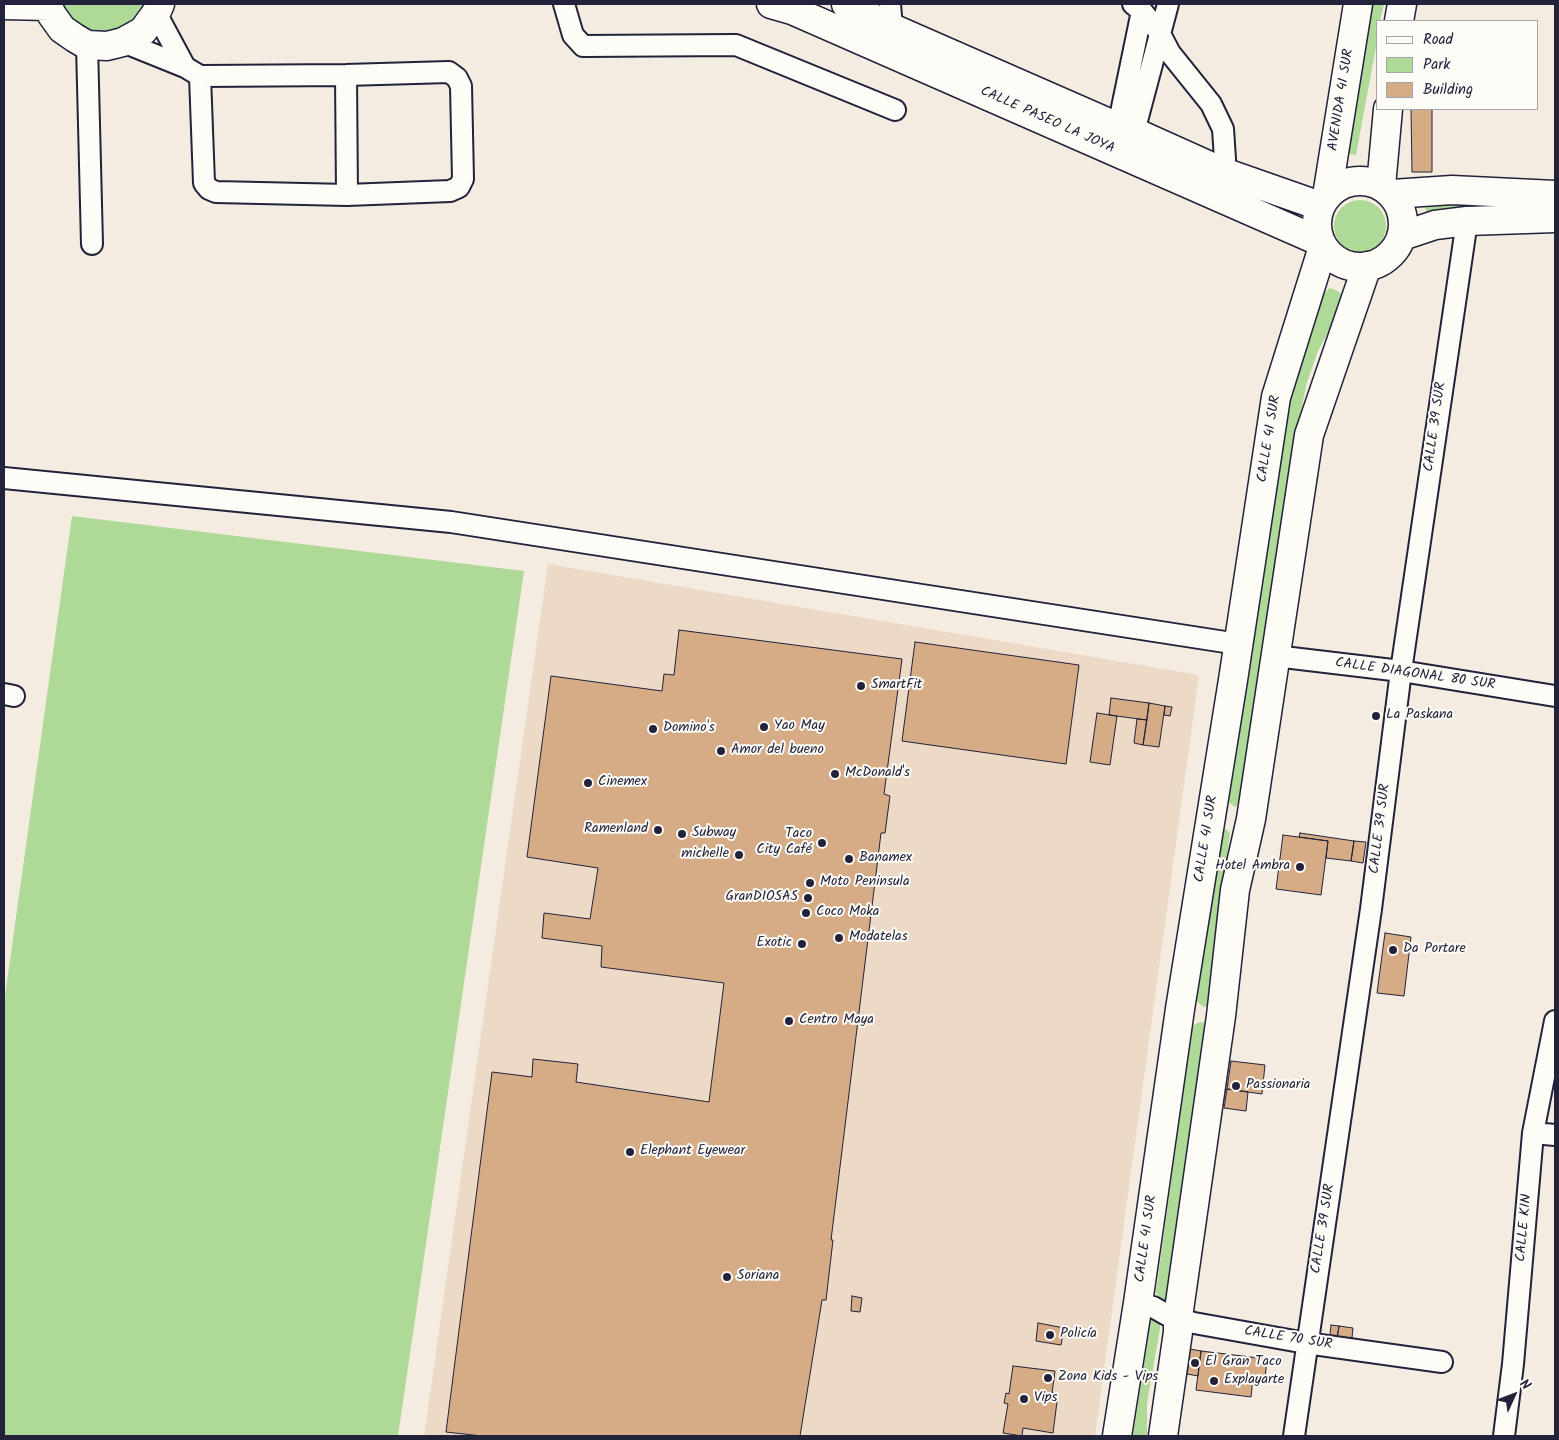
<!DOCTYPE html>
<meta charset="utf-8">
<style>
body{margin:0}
#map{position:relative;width:1559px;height:1440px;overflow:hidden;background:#f5ece1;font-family:Kalam,sans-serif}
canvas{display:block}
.frame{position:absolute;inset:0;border:5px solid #22223b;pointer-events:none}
.legend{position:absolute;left:1376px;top:20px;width:162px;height:90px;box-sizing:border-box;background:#fdfcf7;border:1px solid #a5a5ac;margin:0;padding:6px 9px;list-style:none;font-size:15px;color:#22223b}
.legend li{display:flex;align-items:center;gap:10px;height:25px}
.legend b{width:25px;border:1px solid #a5a5ac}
.north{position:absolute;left:1489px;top:1370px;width:50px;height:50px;-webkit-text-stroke:4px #fdfcf7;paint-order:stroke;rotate:47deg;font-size:14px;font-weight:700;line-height:20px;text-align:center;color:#22223b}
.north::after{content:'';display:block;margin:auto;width:18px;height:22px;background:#22223b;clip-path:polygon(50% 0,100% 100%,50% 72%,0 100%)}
</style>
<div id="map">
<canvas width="1559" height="1440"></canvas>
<div class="frame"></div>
<ul class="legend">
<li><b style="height:6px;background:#fdfcf7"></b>Road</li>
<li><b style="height:14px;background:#aed997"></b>Park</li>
<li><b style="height:14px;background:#d6ac87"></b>Building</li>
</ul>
<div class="north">N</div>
</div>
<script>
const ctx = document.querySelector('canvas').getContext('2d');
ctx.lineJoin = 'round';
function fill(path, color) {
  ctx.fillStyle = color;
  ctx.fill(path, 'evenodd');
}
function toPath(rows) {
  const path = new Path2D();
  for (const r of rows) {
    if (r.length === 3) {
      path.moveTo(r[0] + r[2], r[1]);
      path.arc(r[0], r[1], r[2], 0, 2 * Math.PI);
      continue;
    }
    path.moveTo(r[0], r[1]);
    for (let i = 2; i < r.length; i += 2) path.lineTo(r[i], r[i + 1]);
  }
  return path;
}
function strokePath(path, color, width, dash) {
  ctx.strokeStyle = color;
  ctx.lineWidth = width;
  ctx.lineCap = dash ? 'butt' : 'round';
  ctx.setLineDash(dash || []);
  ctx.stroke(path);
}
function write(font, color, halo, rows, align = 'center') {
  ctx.font = font + ' Kalam,sans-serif';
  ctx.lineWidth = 4;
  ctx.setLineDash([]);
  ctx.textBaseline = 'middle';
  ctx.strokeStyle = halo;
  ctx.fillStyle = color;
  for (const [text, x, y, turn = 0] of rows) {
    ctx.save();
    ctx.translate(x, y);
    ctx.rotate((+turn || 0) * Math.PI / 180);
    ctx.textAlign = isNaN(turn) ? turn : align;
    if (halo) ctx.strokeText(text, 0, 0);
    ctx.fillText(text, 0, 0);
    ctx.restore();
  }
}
const built = toPath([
 [548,564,1199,675,1095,1436,424,1436]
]);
const green = toPath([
 [59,4,145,4,144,9,127,26,105,33,83,29,64,15],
 [1372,4,1384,4,1380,21,1378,21,1378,36,1356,155,1346,153],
 [1360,226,26],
 [1555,202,1427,213,1424,204],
 [1330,288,1338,291,1343,296,1343,304,1318,351,1307,382,1300,415,1244,802,1235,807,1227,801,1285,418,1298,365,1310,336,1323,294],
 [72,516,524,571,398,1436,4,1436,4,1003],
 [1226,829,1230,833,1219,911,1212,1004,1206,1007,1202,1006,1196,1000,1220,832],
 [1201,1022,1207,1024,1167,1301,1163,1301,1159,1299,1156,1292,1192,1028,1195,1024],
 [1155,1319,1160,1323,1160,1329,1147,1403,1147,1436,1133,1436,1151,1320]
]);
const building = toPath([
 [1411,109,1432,109,1432,172,1412,172,1411,109],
 [679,630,902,659,884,794,890,796,885,833,881,833,831,1240,833,1240,826,1300,822,1300,800,1436,482,1436,446,1432,492,1072,532,1077,533,1059,578,1064,576,1082,709,1102,724,983,601,967,602,946,542,938,544,913,590,919,598,868,527,857,551,676,662,691,664,674,674,675,679,630],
 [915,642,1079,665,1066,764,902,741,915,642],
 [1111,698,1149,703,1147,720,1109,715,1111,698],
 [1149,703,1165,706,1159,747,1143,745,1149,703],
 [1165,706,1172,707,1170,716,1164,715,1165,706],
 [1097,713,1117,716,1110,765,1090,762,1097,713],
 [1137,719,1147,720,1143,745,1134,743,1137,719],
 [1300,833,1354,841,1351,861,1326,858,1328,841,1299,837,1300,833],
 [1283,835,1328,841,1321,895,1276,889,1283,835],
 [1354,841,1366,842,1363,863,1351,861,1354,841],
 [1385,933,1411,937,1404,996,1377,993,1385,933],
 [1231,1061,1265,1065,1262,1094,1227,1089,1231,1061],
 [1227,1089,1248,1092,1246,1111,1224,1108,1227,1089],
 [852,1296,862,1298,860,1312,851,1311,852,1296],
 [1038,1323,1064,1328,1061,1345,1036,1341,1038,1323],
 [1331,1325,1339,1326,1336,1345,1329,1344,1331,1325],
 [1339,1326,1353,1328,1351,1347,1336,1345,1339,1326],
 [1190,1349,1201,1351,1198,1376,1187,1374,1190,1349],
 [1201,1351,1267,1359,1265,1379,1253,1378,1251,1397,1196,1390,1201,1351],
 [1013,1366,1055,1371,1052,1393,1058,1394,1053,1433,1023,1428,1022,1436,1003,1433,1008,1404,1004,1403,1006,1393,1009,1394,1013,1366]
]);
const street = toPath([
 [564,4,573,35,583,46,736,45,895,110],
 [890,4,892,28],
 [1133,4,1142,11,1159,32,1170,53,1211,104,1223,129,1225,159,1223,172],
 [156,13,185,67],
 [123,42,185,67,200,76,346,75,449,72,457,78,461,86,463,179,459,187,450,191,347,195,216,192,209,189,204,183,200,76],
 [87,45,92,244],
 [346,75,347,195],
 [1118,127,1142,11],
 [1134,132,1168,4],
 [4,478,451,522,1238,644],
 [1275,656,1401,671,1555,696],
 [4,694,14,696],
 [1533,1133,1555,1135],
 [1138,1303,1153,1307,1167,1315,1194,1323,1306,1343,1442,1362],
 [1294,1436,1371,909,1401,671,1467,221],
 [1504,1436,1513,1364,1533,1133,1555,1021]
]);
const secondary = toPath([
 [47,4,52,15,62,29,75,38,87,45,107,46,123,42,143,31,156,13,160,4],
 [771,4,792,10,1321,242],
 [846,4,892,28,1118,127,1134,132,1223,172,1320,206],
 [4,5,48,6],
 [1399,21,1402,4],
 [1360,224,43],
 [1381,186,1388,109],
 [1392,194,1452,190,1555,195],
 [1327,196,1358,4],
 [1402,236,1435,225,1467,221,1555,218],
 [1117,1436,1138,1303,1180,1009,1233,680,1276,397,1323,247],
 [1163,1436,1178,1332,1178,1317,1221,1016,1235,890,1251,819,1309,435,1367,266]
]);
const markers = [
 [861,686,5,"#22223b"],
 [1376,716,5,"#22223b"],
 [764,727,5,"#22223b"],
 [653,729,5,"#22223b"],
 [721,751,5,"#22223b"],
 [835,774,5,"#22223b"],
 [588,783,5,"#22223b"],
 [658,830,5,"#22223b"],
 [682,834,5,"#22223b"],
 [822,843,5,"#22223b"],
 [739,855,5,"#22223b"],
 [849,859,5,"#22223b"],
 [1300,867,5,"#22223b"],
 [810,883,5,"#22223b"],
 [808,898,5,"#22223b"],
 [806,913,5,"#22223b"],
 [839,938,5,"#22223b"],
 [802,944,5,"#22223b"],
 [1393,950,5,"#22223b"],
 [789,1021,5,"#22223b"],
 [1236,1086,5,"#22223b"],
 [630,1152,5,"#22223b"],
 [727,1277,5,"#22223b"],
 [1050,1335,5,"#22223b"],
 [1195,1363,5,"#22223b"],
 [1048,1378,5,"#22223b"],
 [1214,1381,5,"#22223b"],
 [1024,1399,5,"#22223b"]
];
const streetNames = [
 ["AVENIDA 41 SUR",1342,100,-81],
 ["CALLE PASEO LA JOYA",1047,121,24],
 ["CALLE 39 SUR",1436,427,-82],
 ["CALLE 41 SUR",1270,439,-81],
 ["CALLE DIAGONAL 80 SUR",1415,675,8],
 ["CALLE 39 SUR",1381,829,-83],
 ["CALLE 41 SUR",1207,839,-81],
 ["CALLE KIN",1525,1228,-85],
 ["CALLE 39 SUR",1324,1229,-81],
 ["CALLE 41 SUR",1147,1239,-82],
 ["CALLE 70 SUR",1288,1339,9]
];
const poiNames = [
 ["SmartFit",871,686],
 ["La Paskana",1386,716],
 ["Yao May",774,727],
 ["Domino's",663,729],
 ["Amor del bueno",731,751],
 ["McDonald's",845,774],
 ["Cinemex",598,783],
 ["Ramenland",648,830,"right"],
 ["Subway",692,834],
 ["Taco",812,835,"right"],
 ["City Café",812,851,"right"],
 ["michelle",729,855,"right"],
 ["Banamex",859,859],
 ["Hotel Ambra",1290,867,"right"],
 ["Moto Peninsula",820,883],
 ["GranDIOSAS",798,898,"right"],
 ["Coco Moka",816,913],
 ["Modatelas",849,938],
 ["Exotic",792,944,"right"],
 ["Da Portare",1403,950],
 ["Centro Maya",799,1021],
 ["Passionaria",1246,1086],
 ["Elephant Eyewear",640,1152],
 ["Soriana",737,1277],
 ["Policía",1060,1335],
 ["El Gran Taco",1205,1363],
 ["Zona Kids - Vips",1058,1378],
 ["Explayarte",1224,1381],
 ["Vips",1034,1399]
];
fill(built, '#ecd9c6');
fill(green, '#aed997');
fill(building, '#d6ac87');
strokePath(building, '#22223b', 1);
strokePath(street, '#22223b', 24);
strokePath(secondary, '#22223b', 31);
strokePath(street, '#fdfcf7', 20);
strokePath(secondary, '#fdfcf7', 28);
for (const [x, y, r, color] of markers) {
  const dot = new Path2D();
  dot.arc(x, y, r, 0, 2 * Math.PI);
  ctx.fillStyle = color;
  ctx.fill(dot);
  strokePath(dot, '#fdfcf7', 2);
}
write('14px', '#22223b', '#fdfcf7', streetNames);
write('14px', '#22223b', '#fdfcf7', poiNames, 'left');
</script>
